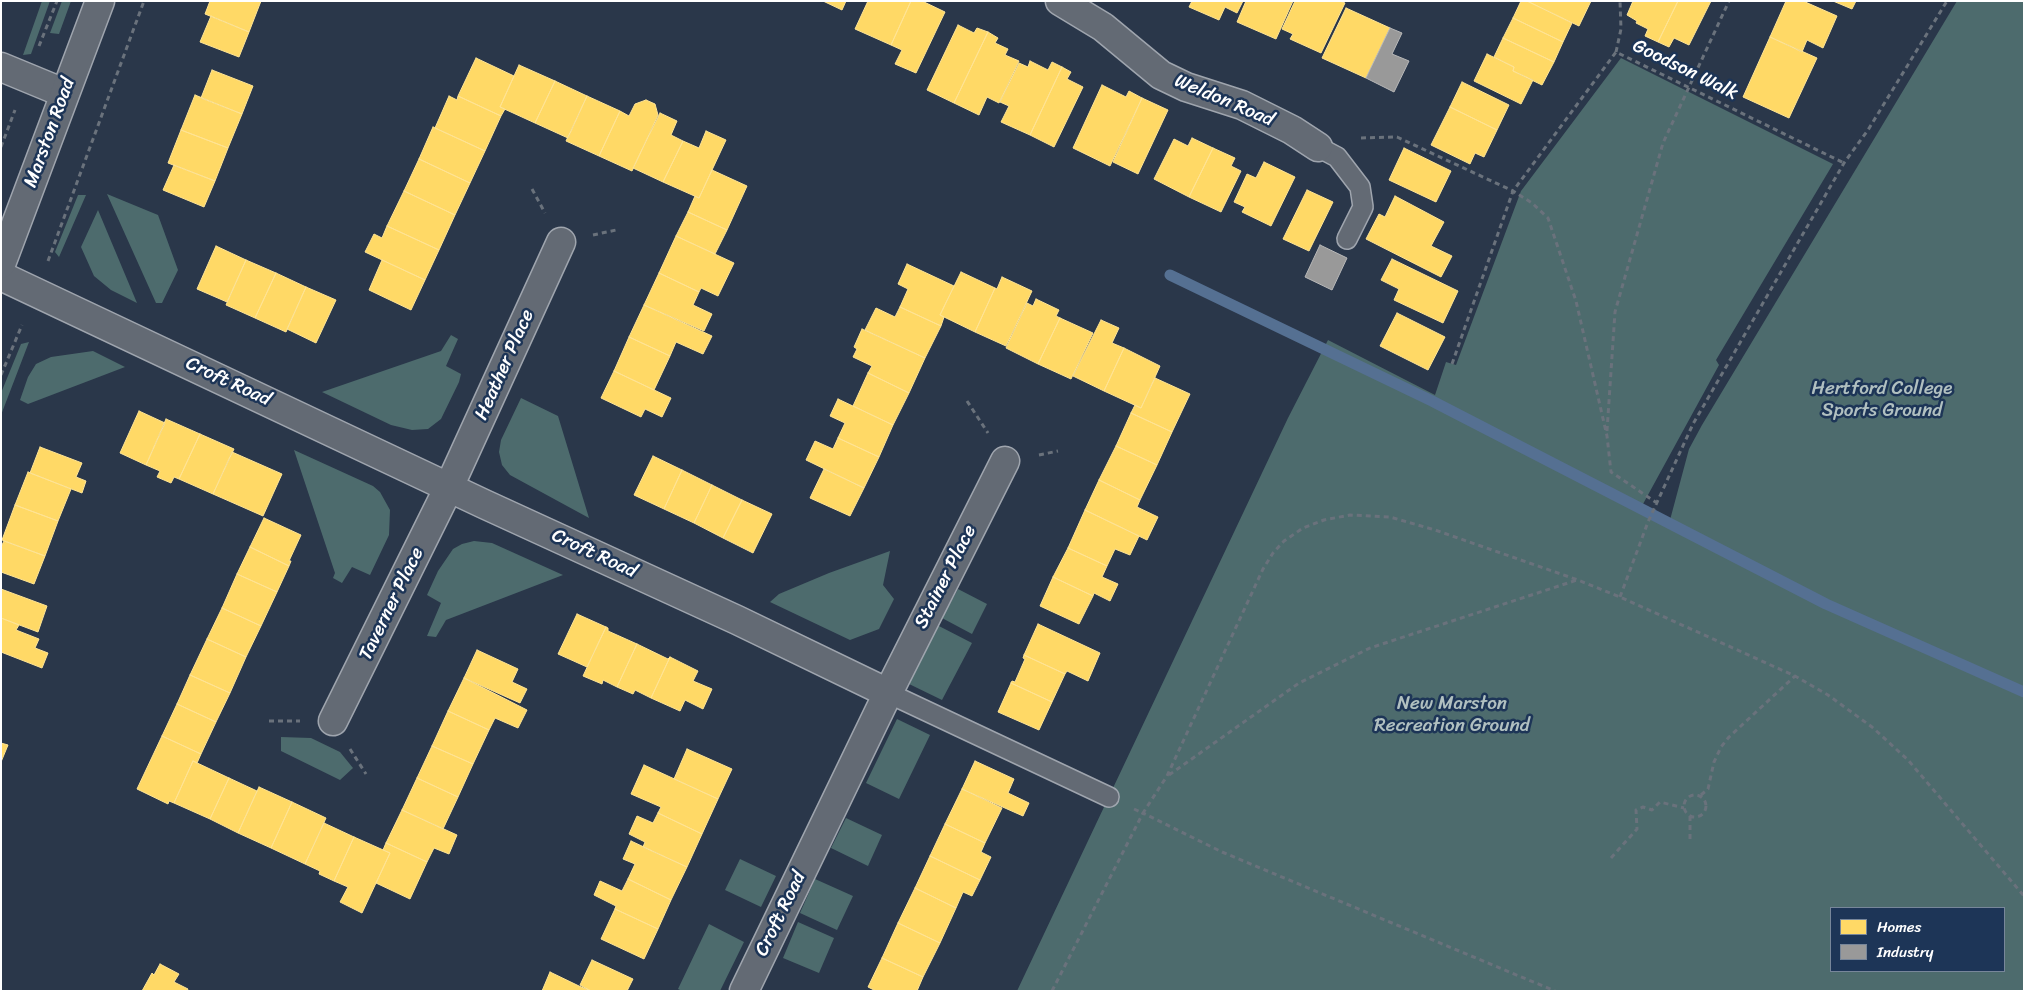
<!DOCTYPE html>
<style>
body{margin:0}
#map{position:relative;width:2025px;height:992px;overflow:hidden;background:#2a374a;font-family:Sriracha,sans-serif}
canvas{display:block}
.frame{position:absolute;inset:0;border:2px solid #fff;pointer-events:none}
.legend{position:absolute;left:1830px;top:907px;width:175px;height:65px;box-sizing:border-box;background:#1d3557;border:1px solid #77869a;margin:0;padding:6px 9px;list-style:none;font-size:15px;color:#fff}
.legend li{display:flex;align-items:center;gap:10px;height:25px}
.legend b{width:25px;border:1px solid #77869a}
</style>
<div id="map">
<canvas width="2025" height="992"></canvas>
<div class="frame"></div>
<ul class="legend">
<li><b style="height:14px;background:#ffd966"></b>Homes</li>
<li><b style="height:14px;background:#999"></b>Industry</li>
</ul>
</div>
<script>
const ctx = document.querySelector('canvas').getContext('2d');
ctx.lineJoin = 'round';
function fill(path, color) {
  ctx.fillStyle = color;
  ctx.fill(path, 'evenodd');
}
function toPath(rows) {
  const path = new Path2D();
  for (const r of rows) {
    if (r.length === 3) {
      path.moveTo(r[0] + r[2], r[1]);
      path.arc(r[0], r[1], r[2], 0, 2 * Math.PI);
      continue;
    }
    path.moveTo(r[0], r[1]);
    for (let i = 2; i < r.length; i += 2) path.lineTo(r[i], r[i + 1]);
  }
  return path;
}
function strokePath(path, color, width, dash) {
  ctx.strokeStyle = color;
  ctx.lineWidth = width;
  ctx.lineCap = dash ? 'butt' : 'round';
  ctx.setLineDash(dash || []);
  ctx.stroke(path);
}
function write(font, color, halo, rows, align = 'center') {
  ctx.font = font + ' Sriracha,sans-serif';
  ctx.lineWidth = 5;
  ctx.setLineDash([]);
  ctx.textBaseline = 'middle';
  ctx.strokeStyle = halo;
  ctx.fillStyle = color;
  for (const [text, x, y, turn = 0] of rows) {
    ctx.save();
    ctx.translate(x, y);
    ctx.rotate((+turn || 0) * Math.PI / 180);
    ctx.textAlign = isNaN(turn) ? turn : align;
    if (halo) ctx.strokeText(text, 0, 0);
    ctx.fillText(text, 0, 0);
    ctx.restore();
  }
}
const green = toPath([
 [42,1,50,1,31,54,23,55],
 [62,1,71,1,59,34,50,33],
 [1957,1,2024,1,2024,991,1017,991,1288,418,1328,340,1435,395,1446,362,1456,365,1521,191,1621,58,1833,164,1716,360,1719,365,1643,504,1670,520,1689,449,1702,425],
 [1831,908,2004,908,2004,971,1831,971],
 [107,194,158,215,178,270,162,303,156,303],
 [78,195,86,195,59,257,55,252],
 [98,210,137,303,111,290,94,276,81,247],
 [451,335,458,339,446,366,461,374,459,382,441,419,428,429,412,430,391,425,322,392,441,351],
 [29,342,1,415,1,393,21,344],
 [93,351,125,367,28,404,20,400,28,377,36,364,51,357],
 [521,398,558,416,589,518,510,475,502,465,499,452,501,440],
 [294,450,373,486,380,492,390,510,389,535,370,575,352,567,342,583,333,578,335,573],
 [474,541,492,543,563,575,446,620,436,637,427,636,441,603,427,595,438,571,453,549,462,544],
 [890,551,883,585,894,599,879,629,850,640,770,602,779,594,829,573],
 [958,589,987,604,972,634,942,618],
 [937,625,972,643,942,700,907,683],
 [897,719,930,735,899,799,866,783],
 [281,737,311,738,340,752,353,768,340,780,281,751],
 [846,818,882,835,868,866,831,848],
 [740,859,776,876,761,907,725,890],
 [815,879,853,896,837,930,800,913],
 [798,922,834,938,819,973,783,958],
 [709,924,744,942,720,991,682,991,678,989]
]);
const homes = toPath([
 [210,1,261,1,249,32,205,14,210,1],
 [823,1,846,1,842,10,823,1],
 [868,1,911,1,891,45,855,29,868,1],
 [911,1,922,1,945,12,916,73,895,64,902,50,891,45,911,1],
 [1192,1,1243,1,1237,13,1225,7,1219,20,1189,7,1192,1],
 [1246,1,1293,1,1276,39,1237,22,1246,1],
 [1295,1,1340,1,1345,3,1321,53,1290,39,1293,34,1282,29,1295,1],
 [1521,1,1527,1,1572,23,1563,42,1513,18,1521,1],
 [1527,1,1591,1,1579,26,1527,1],
 [1633,1,1678,1,1658,42,1645,36,1648,29,1636,23,1637,21,1627,15,1633,1],
 [1678,1,1711,1,1689,45,1674,38,1669,47,1658,42,1678,1],
 [1786,1,1803,1,1837,16,1823,48,1807,40,1802,52,1770,37,1786,1],
 [1833,1,1856,1,1852,9,1833,1],
 [1346,8,1390,28,1366,78,1322,58,1346,8],
 [211,16,249,32,239,57,200,42,211,16],
 [1513,18,1563,42,1554,62,1503,38,1513,18],
 [958,25,974,33,977,28,988,32,954,103,927,90,958,25],
 [988,32,998,38,995,43,1008,49,1005,55,1019,61,999,103,987,97,979,115,954,103,988,32],
 [1770,37,1817,58,1789,118,1743,97,1770,37],
 [1503,38,1554,62,1542,85,1513,71,1514,67,1494,57,1503,38],
 [1487,54,1514,67,1513,71,1533,80,1521,104,1474,81,1487,54],
 [476,58,514,76,500,107,505,109,501,116,458,96,476,58],
 [1030,61,1048,70,1052,62,1062,67,1030,135,1001,122,1009,106,1000,102,1019,63,1028,67,1030,61],
 [519,65,555,81,535,123,500,107,519,65],
 [1062,67,1071,72,1067,79,1083,87,1054,147,1030,135,1062,67],
 [212,70,253,86,242,114,201,98,212,70],
 [555,81,587,96,568,138,535,123,555,81],
 [1462,82,1509,105,1497,130,1450,107,1462,82],
 [1102,85,1126,97,1129,91,1142,98,1110,166,1073,148,1102,85],
 [195,95,242,114,228,148,181,130,195,95],
 [449,96,457,100,458,96,501,116,485,151,435,128,449,96],
 [587,96,620,111,599,156,566,141,587,96],
 [1142,98,1168,110,1138,174,1113,162,1142,98],
 [646,100,655,104,658,115,632,171,599,156,620,111,629,116,635,104,646,100],
 [1450,107,1497,130,1484,157,1475,153,1470,164,1431,145,1450,107],
 [660,113,677,121,671,135,683,141,663,182,633,168,660,113],
 [433,127,485,151,470,183,419,159,433,127],
 [181,130,228,148,215,181,168,163,181,130],
 [706,131,726,140,699,198,663,182,683,141,699,148,706,131],
 [1192,138,1213,148,1189,197,1154,179,1174,139,1188,146,1192,138],
 [1213,148,1235,158,1231,166,1241,171,1221,212,1189,197,1213,148],
 [1404,148,1451,171,1436,202,1389,180,1404,148],
 [419,159,470,183,455,215,404,191,419,159],
 [1264,162,1295,177,1271,226,1242,212,1245,207,1234,202,1247,174,1256,178,1264,162],
 [174,165,215,181,204,207,163,190,174,165],
 [712,170,747,186,727,230,688,212,695,196,699,198,712,170],
 [1307,190,1333,202,1309,251,1283,239,1307,190],
 [404,191,455,215,439,250,387,226,404,191],
 [1395,196,1444,222,1431,246,1452,256,1441,277,1366,239,1379,214,1385,217,1395,196],
 [688,212,727,230,715,254,676,236,688,212],
 [387,226,439,250,425,280,365,252,374,234,382,238,387,226],
 [676,236,734,263,718,296,701,288,699,292,659,273,676,236],
 [216,246,246,260,227,302,197,289,216,246],
 [1392,259,1458,291,1443,323,1394,300,1399,289,1381,280,1392,259],
 [246,260,276,273,255,318,226,305,246,260],
 [382,260,425,280,411,310,369,290,382,260],
 [907,264,954,286,940,315,944,317,941,326,900,307,908,289,898,284,907,264],
 [961,272,995,288,975,332,940,315,961,272],
 [276,273,306,287,286,332,255,318,276,273],
 [659,273,699,292,693,305,712,314,704,331,644,305,659,273],
 [1002,277,1032,291,1006,346,975,332,995,288,997,289,1002,277],
 [306,287,336,300,316,343,287,329,306,287],
 [1036,299,1059,310,1056,316,1060,318,1038,364,1006,348,1027,303,1033,306,1036,299],
 [644,305,712,336,703,354,676,342,670,356,629,337,644,305],
 [900,307,941,326,925,358,865,330,876,308,895,317,900,307],
 [1397,313,1445,337,1428,370,1380,346,1397,313],
 [1060,318,1093,333,1071,379,1038,364,1060,318],
 [1101,320,1119,328,1112,343,1124,348,1104,391,1073,376,1101,320],
 [862,329,925,358,909,393,868,373,872,366,853,357,857,349,854,347,862,329],
 [629,337,670,356,654,390,614,371,629,337],
 [1124,348,1160,366,1141,408,1104,391,1124,348],
 [614,371,671,398,662,417,645,409,641,417,601,398,614,371],
 [868,373,909,393,893,425,853,406,868,373],
 [1155,378,1190,394,1172,432,1131,413,1135,405,1141,408,1155,378],
 [838,399,893,425,879,457,838,438,845,423,830,416,838,399],
 [139,411,165,423,146,465,120,453,139,411],
 [1131,413,1172,432,1157,465,1116,446,1131,413],
 [166,419,200,434,179,479,174,477,171,483,157,477,160,471,146,465,166,419],
 [200,434,234,449,213,494,179,479,200,434],
 [838,438,879,457,864,488,806,460,815,441,833,449,838,438],
 [1116,446,1157,465,1140,500,1099,480,1116,446],
 [40,447,82,463,76,477,86,481,82,493,30,473,40,447],
 [232,452,282,474,263,516,213,494,232,452],
 [653,456,682,470,664,509,634,495,653,456],
 [824,469,864,488,850,516,810,498,824,469],
 [682,470,712,485,694,523,664,509,682,470],
 [28,472,71,489,58,521,15,505,28,472],
 [1099,480,1140,500,1137,507,1158,517,1147,540,1085,510,1099,480],
 [712,485,742,500,723,538,694,523,712,485],
 [742,500,772,514,753,553,723,538,742,500],
 [15,505,58,521,45,556,2,540,15,505],
 [1085,510,1139,536,1130,555,1115,549,1107,566,1068,548,1085,510],
 [264,518,301,535,289,561,291,561,289,566,250,547,264,518],
 [4,541,45,556,34,584,1,572,1,547,4,541],
 [250,547,289,566,277,592,237,574,250,547],
 [1068,548,1107,566,1102,577,1118,584,1110,601,1094,593,1093,596,1053,577,1068,548],
 [237,574,277,592,261,626,222,608,237,574],
 [1053,577,1093,596,1079,624,1040,606,1053,577],
 [1,589,47,606,38,632,1,618,1,589],
 [222,608,261,626,246,657,207,639,222,608],
 [577,614,606,627,587,667,558,654,577,614],
 [1,618,19,625,16,630,39,639,35,648,48,653,42,668,1,652,1,618],
 [1038,624,1100,653,1088,681,1067,671,1065,674,1024,655,1038,624],
 [606,627,608,628,608,631,637,644,617,687,603,680,602,684,583,676,606,627],
 [207,639,246,657,230,693,190,675,207,639],
 [637,644,668,659,670,657,651,698,635,690,633,694,617,687,637,644],
 [477,650,518,669,512,682,527,689,520,703,464,678,477,650],
 [1024,655,1065,674,1052,702,1011,683,1012,681,1015,682,1025,659,1023,658,1024,655],
 [670,657,698,671,693,681,712,689,703,709,685,700,680,711,651,698,670,657],
 [190,675,230,693,216,722,177,704,190,675],
 [464,678,527,710,518,728,495,718,489,730,448,711,464,678],
 [1011,683,1052,702,1039,730,998,712,1011,683],
 [177,704,216,722,201,754,162,736,177,704],
 [448,711,489,730,473,764,432,746,448,711],
 [162,736,201,754,197,763,193,761,174,803,169,801,168,804,137,789,162,736],
 [1,743,8,745,1,762,1,743],
 [432,746,473,764,458,797,417,778,432,746],
 [687,749,732,769,718,799,674,779,687,749],
 [193,761,229,778,210,819,174,803,193,761],
 [975,761,1014,779,1008,793,1029,803,1023,816,962,789,975,761],
 [644,765,718,799,702,834,658,813,661,807,631,794,644,765],
 [229,778,257,791,238,833,210,819,229,778],
 [417,778,458,797,443,829,402,810,417,778],
 [259,787,292,802,271,848,238,833,259,787],
 [962,789,1002,808,985,843,945,824,962,789],
 [292,802,326,818,305,864,271,848,292,802],
 [402,810,457,835,449,854,434,848,427,862,386,843,402,810],
 [658,813,702,834,687,867,643,847,645,842,629,834,637,816,653,823,658,813],
 [324,823,354,837,334,881,319,874,320,871,305,864,324,823],
 [945,824,985,843,981,852,991,857,980,880,930,856,945,824],
 [354,837,390,853,362,913,340,902,348,887,334,881,354,837],
 [631,841,687,867,671,900,628,879,635,864,623,859,631,841],
 [386,843,427,862,410,899,376,883,390,853,383,850,386,843],
 [930,856,980,880,972,896,963,892,956,908,915,888,930,856],
 [628,879,671,900,658,929,615,909,616,906,594,895,600,881,622,891,628,879],
 [915,888,956,908,940,943,898,923,915,888],
 [615,909,658,929,644,959,601,939,615,909],
 [898,923,940,943,923,977,882,958,898,923],
 [882,958,923,977,917,991,876,991,868,987,882,958],
 [592,960,633,979,627,991,591,991,580,985,592,960],
 [160,964,179,974,174,982,188,989,187,991,142,991,152,973,154,975,160,964],
 [550,972,579,986,591,991,542,991,550,972]
]);
const industry = toPath([
 [1390,28,1402,33,1392,54,1409,61,1394,92,1366,78,1390,28],
 [1320,245,1347,258,1332,290,1305,277,1320,245]
]);
const stream = toPath([
 [1170,275,1432,401,1826,604,2024,692]
]);
const path = toPath([
 [39,46,57,1],
 [1616,52,1621,29,1620,1],
 [1361,138,1397,137,1513,191,1532,203,1548,218,1576,301,1607,436,1611,472,1657,503],
 [1,147,15,110],
 [532,189,545,213],
 [593,235,616,230],
 [48,261,144,1],
 [1452,364,1513,191,1616,52,1844,163],
 [1,375,22,325],
 [967,401,988,433],
 [1607,431,1615,312,1663,143,1729,1],
 [1039,455,1058,451],
 [1620,597,1648,522,1693,424,1844,163,1868,130,1947,1],
 [269,721,300,721],
 [350,749,366,774],
 [1169,775,1299,683,1370,648,1577,580],
 [1695,806,11],
 [1701,795,1708,789,1714,762,1721,747,1729,737,1795,676],
 [1134,809,1143,813,1167,776,1263,569,1273,553,1284,541,1303,528,1324,520,1350,515,1390,517,1435,530,1578,580,1620,597,1795,676,1828,695,1872,727,1908,760,2024,896],
 [1690,816,1690,840],
 [1611,858,1637,829,1636,810,1643,807,1652,810,1660,802,1684,808],
 [1052,991,1143,813,1222,852,1555,991]
]);
const service = toPath([
 [1318,147,1337,157,1360,187,1363,207,1347,239],
 [888,693,1109,797]
]);
const minor = toPath([
 [1060,1,1103,27,1161,75,1186,87,1242,105,1292,130,1318,147],
 [1,67,64,93],
 [1,276,484,504,737,620,888,693],
 [333,721,449,487,561,242],
 [744,991,888,693,1005,461]
]);
const secondary = toPath([
 [1,264,100,1]
]);
const streetNames = [
 ["Goodson Walk",1685,70,26],
 ["Weldon Road",1224,101,23],
 ["Marston Road",50,133,-70],
 ["Heather Place",505,365,-66],
 ["Croft Road",228,382,25],
 ["Croft Road",594,554,25],
 ["Stainer Place",946,577,-63],
 ["Taverner Place",392,604,-64],
 ["Croft Road",781,914,-64]
];
const parkNames = [
 ["Hertford College",1882,389],
 ["Sports Ground",1882,411],
 ["New Marston",1452,704],
 ["Recreation Ground",1452,726]
];
fill(green, '#4d6b6d');
fill(homes, '#ffd966');
strokePath(homes, '#ffe494', 1);
fill(industry, '#999');
strokePath(industry, '#b8b8b8', 1);
strokePath(stream, '#557092', 11);
strokePath(service, '#9fa5ae', 22);
strokePath(minor, '#9fa5ae', 31);
strokePath(secondary, '#9fa5ae', 31);
strokePath(path, '#6a727c', 3, [5, 4]);
strokePath(service, '#636a74', 19);
strokePath(minor, '#636a74', 28);
strokePath(secondary, '#636a74', 28);
write('19px', '#fff', '#1d3557', streetNames);
write('19px', '#b1c0c0', '#1d3557', parkNames);
</script>
